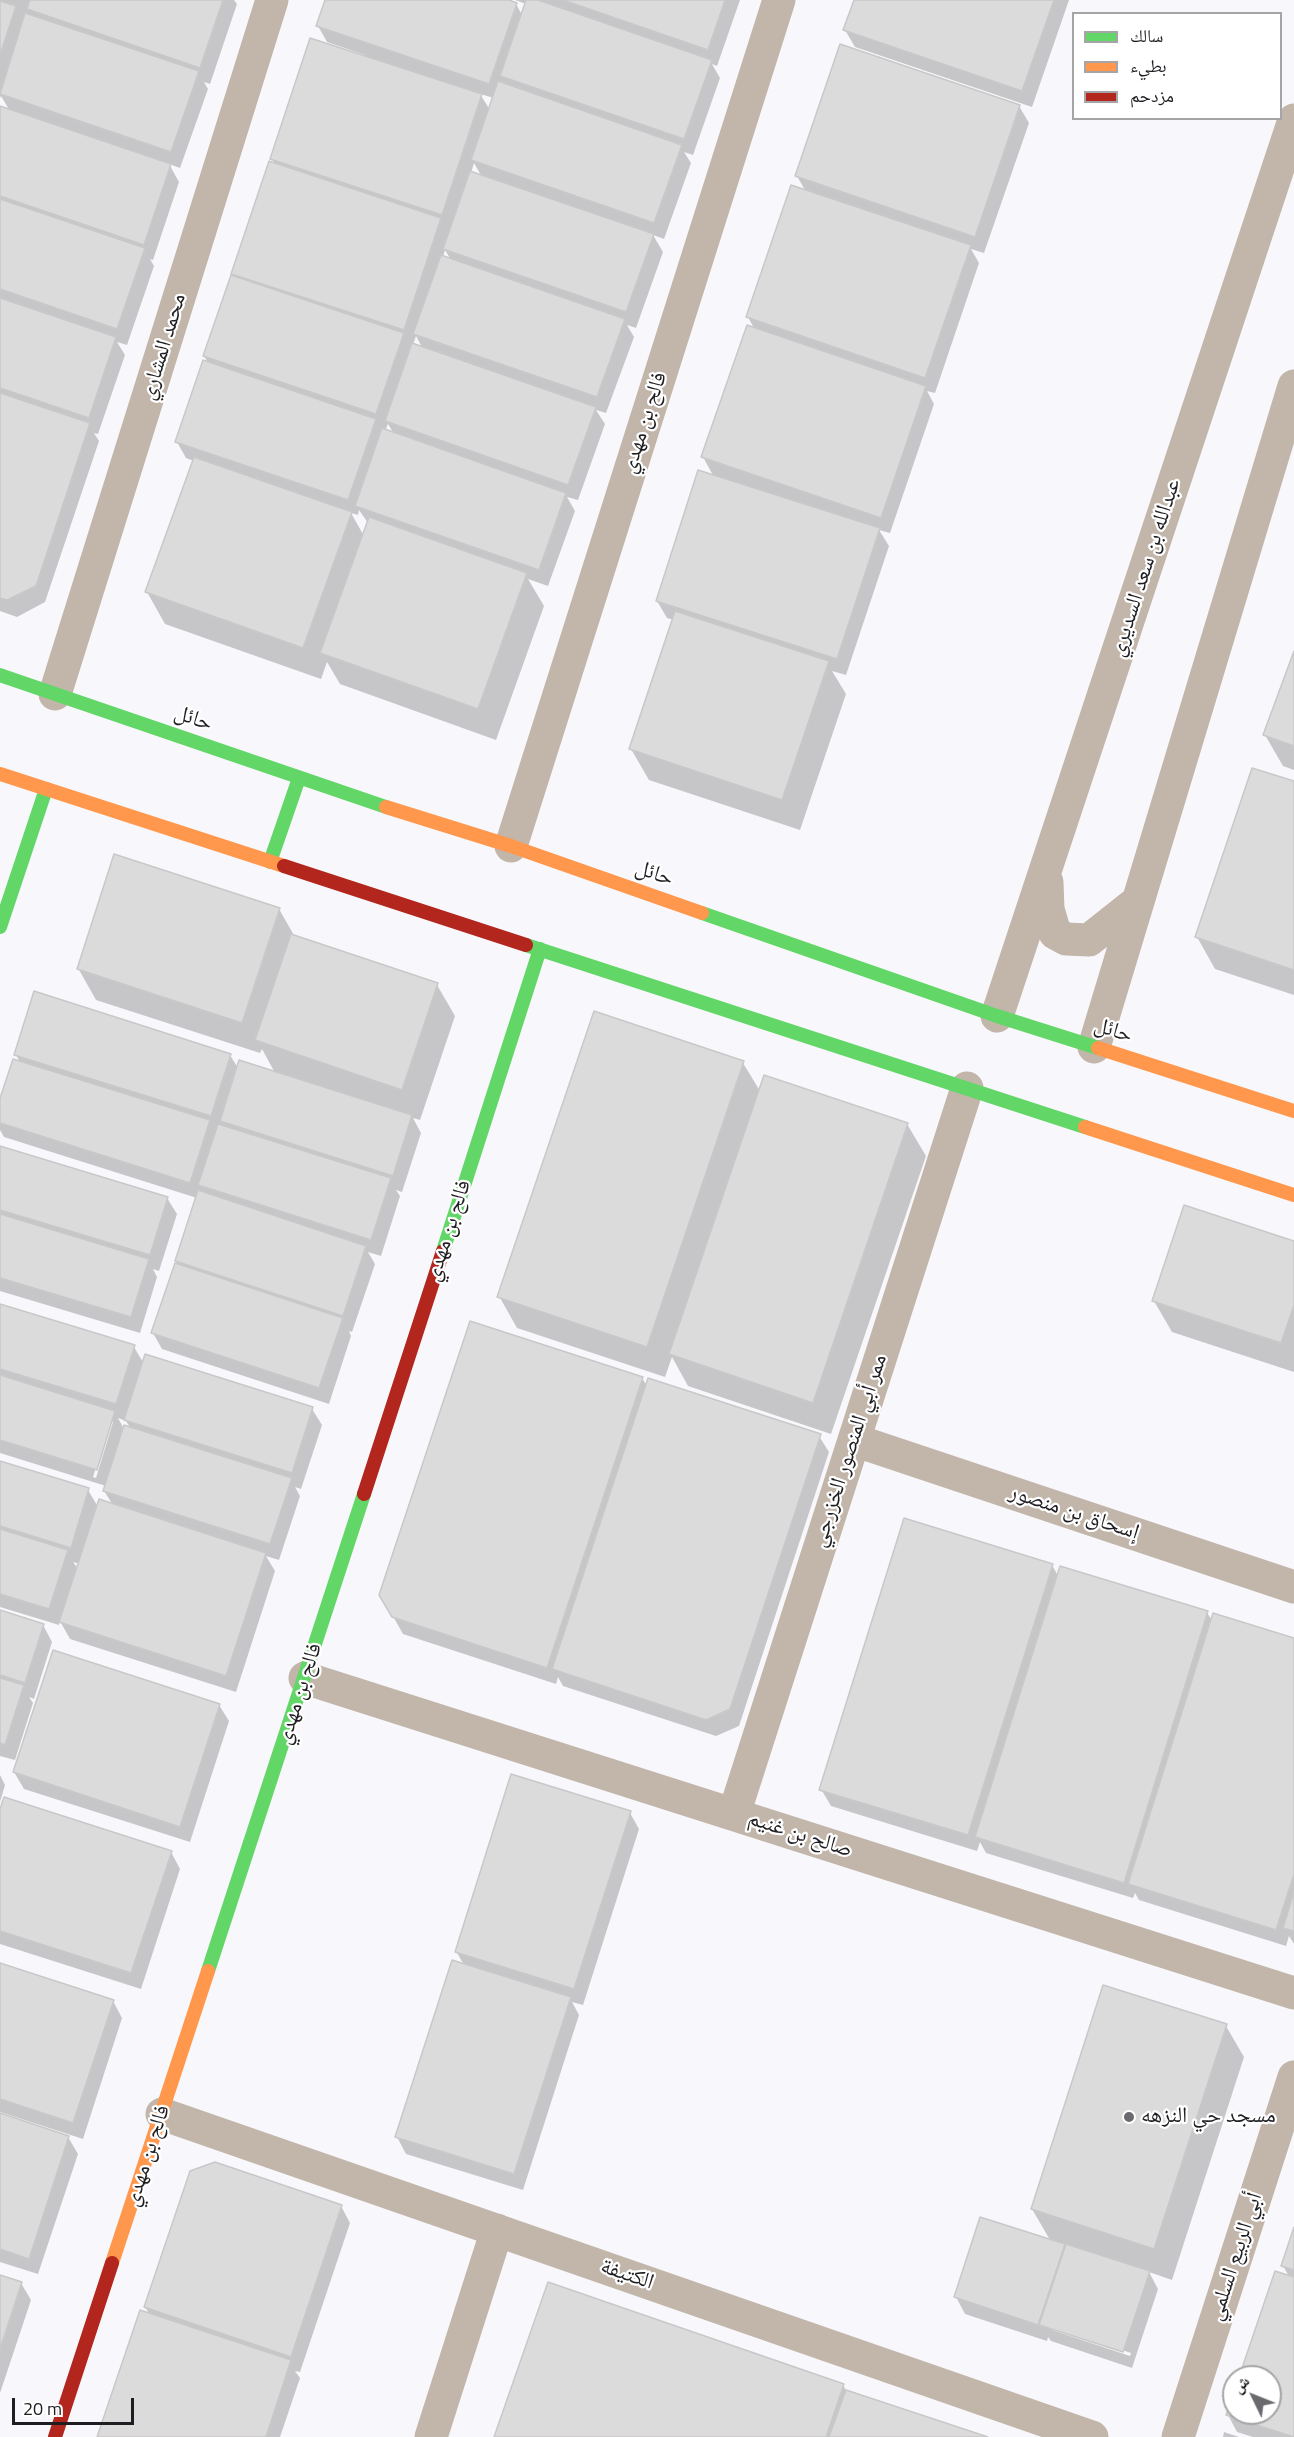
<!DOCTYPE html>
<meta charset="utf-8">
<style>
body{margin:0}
#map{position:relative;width:1294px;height:2437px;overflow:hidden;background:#f8f8fc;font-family:"Titillium Web","Noto Naskh Arabic",sans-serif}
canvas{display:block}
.legend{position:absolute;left:1072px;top:12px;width:210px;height:108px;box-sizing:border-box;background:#fff;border:2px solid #a5a5a7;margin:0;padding:8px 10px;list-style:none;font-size:18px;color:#1e1e22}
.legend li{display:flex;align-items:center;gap:12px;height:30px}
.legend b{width:30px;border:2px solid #a5a5a7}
.north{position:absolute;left:1222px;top:2365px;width:60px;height:60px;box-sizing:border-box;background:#fff;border:2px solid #a5a5a7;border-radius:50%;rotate:313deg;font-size:16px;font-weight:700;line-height:24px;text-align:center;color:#1e1e22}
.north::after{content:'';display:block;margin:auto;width:21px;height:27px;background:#6a6a6e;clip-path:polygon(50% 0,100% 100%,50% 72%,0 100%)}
.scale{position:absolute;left:12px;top:2398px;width:122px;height:27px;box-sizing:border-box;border:3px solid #1e1e22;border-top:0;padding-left:8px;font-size:18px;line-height:21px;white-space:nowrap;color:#1e1e22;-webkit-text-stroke:4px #fff;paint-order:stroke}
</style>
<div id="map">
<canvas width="1294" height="2437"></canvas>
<ul class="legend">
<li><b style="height:8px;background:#63d668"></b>سالك</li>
<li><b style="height:8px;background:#ff974d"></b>بطيء</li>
<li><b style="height:8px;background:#b3261e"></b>مزدحم</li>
</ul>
<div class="north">ش</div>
<div class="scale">20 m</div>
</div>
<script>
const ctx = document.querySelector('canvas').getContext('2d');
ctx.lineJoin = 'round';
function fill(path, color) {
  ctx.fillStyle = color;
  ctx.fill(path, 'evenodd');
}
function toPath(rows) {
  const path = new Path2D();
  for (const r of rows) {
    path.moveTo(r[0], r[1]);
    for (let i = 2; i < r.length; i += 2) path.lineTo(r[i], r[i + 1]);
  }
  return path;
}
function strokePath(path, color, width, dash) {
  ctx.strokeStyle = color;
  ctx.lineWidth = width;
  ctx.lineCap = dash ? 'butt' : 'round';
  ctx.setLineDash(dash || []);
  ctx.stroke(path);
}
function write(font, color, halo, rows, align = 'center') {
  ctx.font = font + ' "Titillium Web","Noto Naskh Arabic",sans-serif';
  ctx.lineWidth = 4.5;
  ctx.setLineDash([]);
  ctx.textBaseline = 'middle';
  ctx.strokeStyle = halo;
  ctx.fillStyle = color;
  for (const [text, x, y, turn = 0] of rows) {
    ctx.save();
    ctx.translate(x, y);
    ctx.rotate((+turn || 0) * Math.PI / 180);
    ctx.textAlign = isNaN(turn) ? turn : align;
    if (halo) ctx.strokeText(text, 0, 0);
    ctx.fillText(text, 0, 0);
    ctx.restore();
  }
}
const shadow = toPath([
 [0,0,234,0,237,4,210,84,204,82,208,89,180,168,169,164,179,182,153,260,150,259,154,266,127,345,117,342,125,355,98,434,94,433,99,441,45,602,17,617,0,611,0,107,10,111,1,96,0,98],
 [327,0,504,0,516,4,522,15,526,4,515,0,740,0,717,66,712,64,720,78,693,155,684,152,691,163,664,239,653,235,663,252,636,328,627,325,634,337,606,413,596,410,605,424,578,500,567,497,575,511,548,586,528,579,544,606,496,740,340,684,327,662,321,679,165,624,147,592,194,461,186,458,177,442,209,364,204,356,270,163,275,164,272,159,365,55,327,42,318,26],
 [480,94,494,98,490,110],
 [474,163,482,177,471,173],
 [445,250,451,260,443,257],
 [416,336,423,349,413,345],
 [388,424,394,434,385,431],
 [359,510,368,523,364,536,351,513,358,515],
 [855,0,1069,0,1032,107,855,47,845,30],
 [1019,106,1029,123,984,253,971,249,979,263,935,393,927,391,934,404,890,533,879,530,889,546,846,675,832,671,846,694,800,830,649,780,631,749,674,620,667,618,657,601,714,477,703,457,755,330,748,317,806,192,797,176],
 [1294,655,1294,770,1283,766,1265,735],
 [1294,783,1294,995,1215,969,1197,937],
 [279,909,295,937,437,985,455,1016,420,1120,413,1118,421,1133,402,1192,396,1190,400,1196,381,1256,368,1252,375,1264,352,1332,349,1331,351,1336,329,1404,162,1349,153,1333,179,1266,176,1261,197,1198,4,1137,0,1130,0,1103,20,1063,16,1054,230,1055,238,1068,275,1073,262,1049,260,1053,96,1000,78,968],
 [743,1063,760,1091,907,1124,926,1156,831,1434,688,1386,672,1357,665,1377,517,1328,499,1296],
 [0,1147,167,1198,177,1214,159,1271,153,1269,157,1277,140,1333,0,1291],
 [1294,1243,1294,1372,1172,1332,1154,1301],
 [0,1305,134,1347,144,1364,312,1409,322,1425,301,1489,295,1487,300,1496,279,1560,266,1556,275,1571,236,1692,70,1639,60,1621,59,1625,0,1607,0,1462,88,1490,98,1507,113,1505,104,1491,106,1486,0,1453],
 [118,1418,126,1421,131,1429,124,1429],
 [110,1422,113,1422,96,1478,93,1477],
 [73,1562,80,1564,78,1569,76,1566],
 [642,1378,647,1386,819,1436,829,1452,739,1726,716,1736,563,1686,558,1677,556,1684,403,1634,381,1595],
 [1052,1565,1058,1576,1207,1613,1212,1620,1294,1639,1294,1944,1289,1936,1286,1946,1139,1900,1135,1893,1133,1898,986,1853,980,1842,977,1851,831,1806,821,1789],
 [0,1612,43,1625,52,1642,34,1699,29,1697,33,1703,15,1760,0,1756],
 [219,1705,229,1721,190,1842,24,1789,14,1772],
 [0,1775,5,1785,0,1802],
 [630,1813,639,1829,583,2005,572,2002,579,2015,523,2190,406,2154,397,2137,464,1965,456,1951],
 [0,1814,171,1852,180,1869,141,1989,0,1944],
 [0,1965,113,2001,122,2018,83,2139,0,2112],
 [1226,2026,1244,2057,1172,2280,1149,2272,1158,2289,1132,2368,1051,2341,1048,2337,1047,2341,965,2314,956,2297,1050,2240,1032,2209],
 [1052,2327,1131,2353,1130,2356,1052,2330],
 [0,2115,68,2137,78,2154,38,2274,0,2262],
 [341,2206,350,2223,300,2372,295,2371,300,2378,280,2437,99,2437,150,2315,145,2307],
 [1294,2232,1294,2437,1253,2437,1237,2432,1228,2415,1234,2396,1234,2413,1270,2413,1270,2377,1240,2377,1290,2278,1283,2266],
 [0,2276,21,2283,31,2300,0,2393],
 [843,2385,847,2392,984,2437,496,2437],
 [1224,2432,1239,2437,1223,2437]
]);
const building = toPath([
 [30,0,223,0,200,68,27,9,30,0],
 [325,0,509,0,517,3,489,84,316,26,325,0],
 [526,0,538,0,712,60,684,139,500,76,526,0],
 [563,0,725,0,708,50,563,0],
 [854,0,1054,0,1022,91,843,30,854,0],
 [0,1,16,6,0,55,0,1],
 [25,13,199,71,171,152,0,94,25,13],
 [310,38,482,94,442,215,270,159,310,38],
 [840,44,1020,105,975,237,795,176,840,44],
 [498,81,682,145,654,223,471,160,498,81],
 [0,106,171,164,144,245,0,196,0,106],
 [269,161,441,218,404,330,231,274,269,161],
 [470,171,654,234,626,312,443,249,470,171],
 [791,185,971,245,925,378,746,317,791,185],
 [0,199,145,248,117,329,0,289,0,199],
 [441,255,625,319,597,397,413,334,441,255],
 [231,275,404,333,376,414,203,356,231,275],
 [0,298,116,337,89,418,0,388,0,298],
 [747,325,926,386,881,518,701,457,747,325],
 [412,343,596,407,568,485,385,421,412,343],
 [203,360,376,419,348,500,175,442,203,360],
 [0,393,90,423,36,586,7,600,0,598,0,393],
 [382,428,566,493,539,570,355,506,382,428],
 [194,457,352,512,303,648,145,592,194,457],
 [698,470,880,528,837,659,656,601,698,470],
 [369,517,527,573,478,709,320,653,369,517],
 [675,611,829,661,782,800,629,749,675,611],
 [1294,651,1294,746,1263,735,1294,651],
 [1252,768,1294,781,1294,970,1195,937,1252,768],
 [114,854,280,908,242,1023,77,969,114,854],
 [291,934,438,983,402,1090,255,1040,291,934],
 [34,991,231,1054,211,1116,14,1055,34,991],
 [594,1011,744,1061,647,1347,497,1297,594,1011],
 [13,1059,210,1120,190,1183,0,1123,0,1098,13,1059],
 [239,1060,412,1115,393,1176,220,1121,239,1060],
 [764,1075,908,1123,813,1403,669,1354,764,1075],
 [218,1124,391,1178,371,1240,198,1185,218,1124],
 [0,1146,168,1197,150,1255,0,1210,0,1146],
 [198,1190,366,1246,343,1316,175,1261,198,1190],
 [1184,1205,1294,1241,1294,1305,1281,1343,1152,1301,1184,1205],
 [0,1214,149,1259,131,1317,0,1278,0,1214],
 [175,1263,343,1318,319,1388,151,1333,175,1263],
 [0,1304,135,1345,116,1404,0,1369,0,1304],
 [470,1321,643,1377,547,1668,392,1617,379,1595,470,1321],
 [145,1354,313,1407,292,1473,124,1420,145,1354],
 [0,1375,115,1411,97,1470,0,1440,0,1375],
 [648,1378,821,1434,730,1709,706,1720,552,1669,648,1378],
 [124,1425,292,1478,270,1544,103,1491,124,1425],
 [0,1461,89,1488,71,1548,0,1526,0,1461],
 [99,1499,266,1553,226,1676,59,1622,99,1499],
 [904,1518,1053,1564,968,1835,819,1790,904,1518],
 [0,1529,68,1550,49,1609,0,1594,0,1529],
 [1060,1566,1208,1611,1124,1883,975,1837,1060,1566],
 [0,1610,44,1624,25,1683,0,1675,0,1610],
 [1213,1613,1294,1638,1294,1874,1276,1930,1128,1884,1213,1613],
 [53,1650,220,1704,180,1827,13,1772,53,1650],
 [0,1678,24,1685,5,1745,0,1743,0,1678],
 [511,1774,631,1811,574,1989,455,1952,511,1774],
 [4,1797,172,1851,131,1973,0,1931,0,1809,4,1797],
 [1294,1892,1294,1931,1283,1928,1294,1892],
 [452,1960,571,1997,514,2174,395,2137,452,1960],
 [0,1963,114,2000,73,2123,0,2099,0,1963],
 [1103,1985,1227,2024,1154,2249,1031,2209,1103,1985],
 [0,2113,69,2136,29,2259,0,2249,0,2113],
 [215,2162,342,2205,291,2357,144,2307,190,2171,215,2162],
 [980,2217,1065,2244,1038,2325,954,2297,980,2217],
 [1294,2227,1294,2270,1281,2266,1294,2227],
 [1066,2244,1150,2271,1123,2352,1039,2325,1066,2244],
 [1275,2271,1294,2277,1294,2437,1226,2415,1234,2391,1234,2413,1270,2413,1270,2377,1239,2377,1275,2271],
 [0,2275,22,2282,0,2349,0,2275],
 [548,2282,844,2384,826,2437,494,2437,548,2282],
 [140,2310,291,2360,266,2437,97,2437,140,2310],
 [846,2390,988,2437,829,2437,846,2390]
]);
const street = toPath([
 [55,694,272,0],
 [511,846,779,0],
 [1047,882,1048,909,1055,933,1066,939,1089,940,1137,902],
 [997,1016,1294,120],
 [1094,1047,1294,386],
 [854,1440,1294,1587],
 [305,1678,1294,1993],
 [734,1814,967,1088],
 [162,2114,1092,2437],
 [431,2437,497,2230],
 [1178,2437,1294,2077]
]);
const fast = toPath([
 [0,675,386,807],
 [270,862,299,778],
 [702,913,997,1016,1098,1048],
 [0,927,46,789],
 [526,945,1085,1127],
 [443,1251,540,949],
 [208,1971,364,1494]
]);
const slow = toPath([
 [0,774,284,866],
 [386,807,511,846,702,913],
 [1098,1048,1294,1111],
 [1085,1127,1294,1195],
 [112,2263,208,1971]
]);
const jam = toPath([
 [284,866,526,945],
 [364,1494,443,1251],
 [55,2437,112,2263]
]);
const markers = [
 [1129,2117,6,"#6a6a6e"]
];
const streetNames = [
 ["محمد المشاري",164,347,-73],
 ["فالح بن مهدي",645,423,-72],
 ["عبدالله بن سعد السديري",1146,568,-72],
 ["حائل",193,719,19],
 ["حائل",654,874,19],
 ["حائل",1113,1031,18],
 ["فالح بن مهدي",449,1231,-72],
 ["ممر أبي المنصور الخزرجي",850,1451,-72],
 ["إسحاق بن منصور",1074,1513,18],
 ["فالح بن مهدي",300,1694,-72],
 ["صالح بن غنيم",800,1835,18],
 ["فالح بن مهدي",148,2156,-72],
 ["أبي الربيع السلمي",1236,2257,-72],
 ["الكتيفة",627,2275,19]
];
const poiNames = [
 ["مسجد حي النزهه",1141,2117]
];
fill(shadow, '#0003');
fill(building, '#dcdbdb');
strokePath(building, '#c9c8c8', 1.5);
strokePath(street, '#c2b6aa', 33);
strokePath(fast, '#63d668', 14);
strokePath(slow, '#ff974d', 14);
strokePath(jam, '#b3261e', 14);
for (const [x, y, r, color] of markers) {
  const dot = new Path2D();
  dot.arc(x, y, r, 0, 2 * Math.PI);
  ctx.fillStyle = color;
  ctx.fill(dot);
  strokePath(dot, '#fff', 2);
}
write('22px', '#1e1e22', '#fff', streetNames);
write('22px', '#1e1e22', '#fff', poiNames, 'left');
</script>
